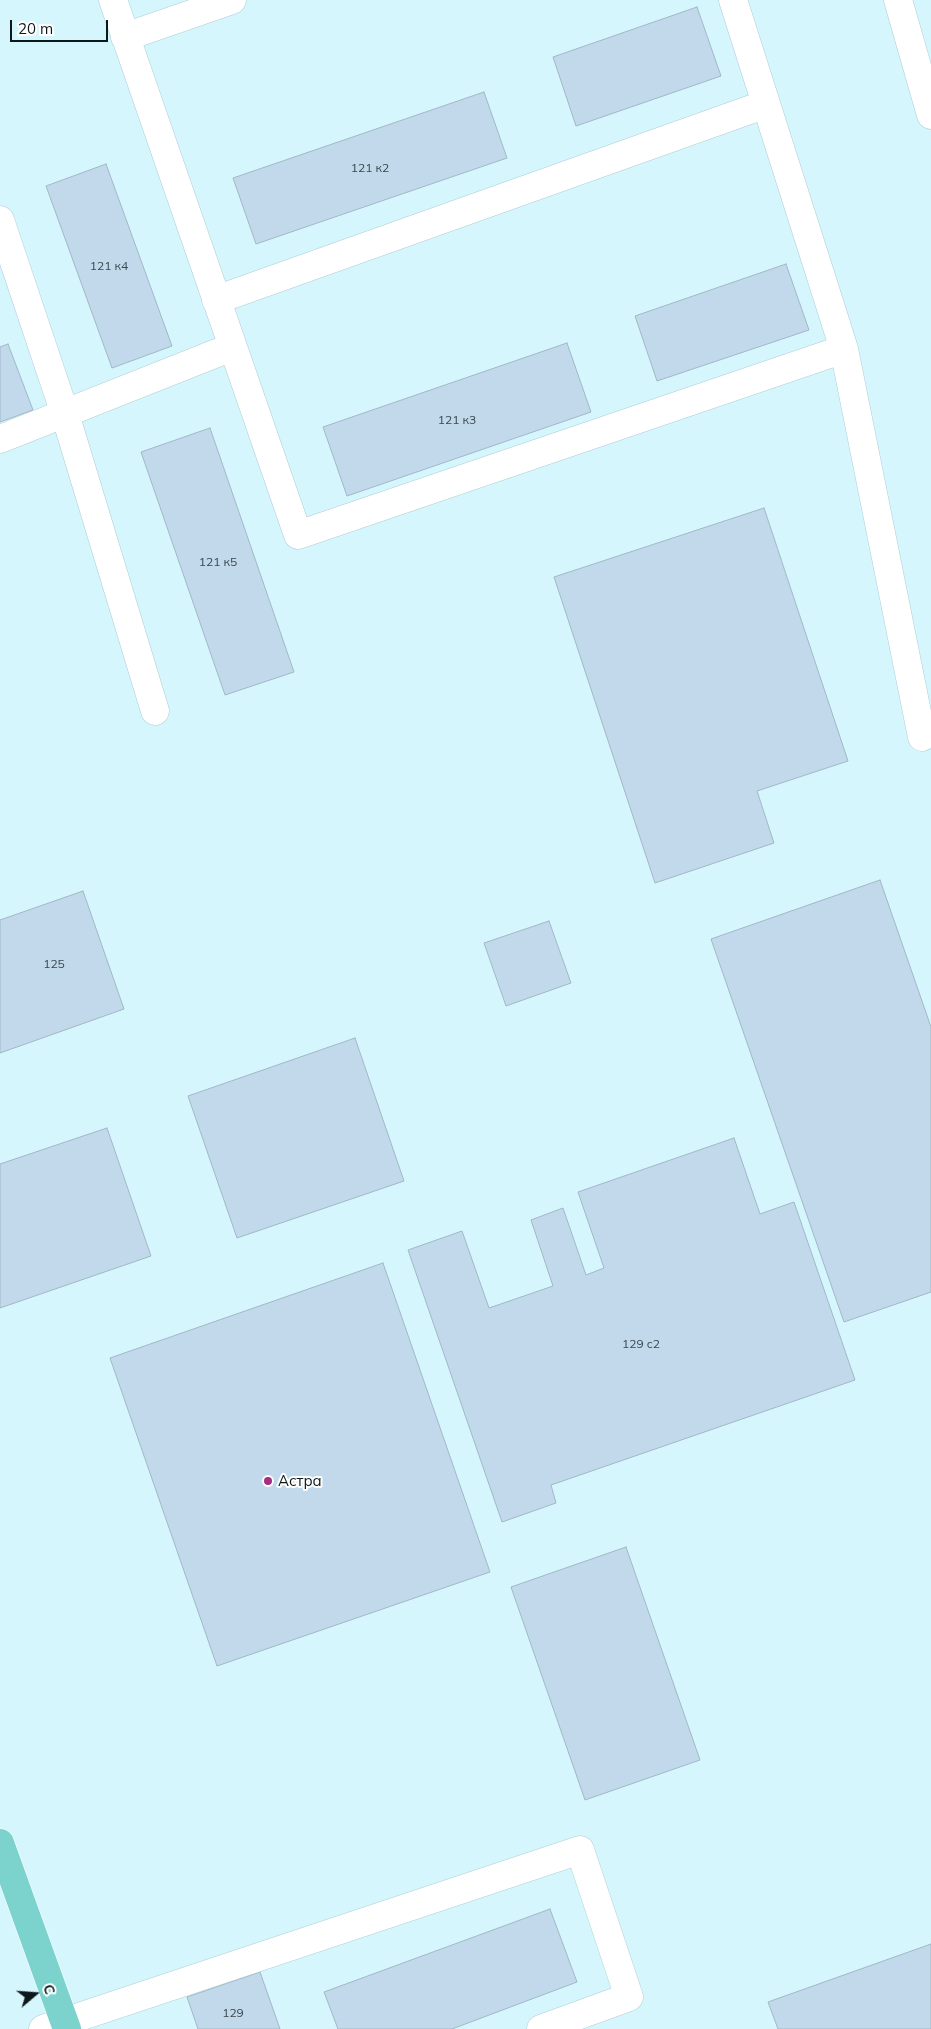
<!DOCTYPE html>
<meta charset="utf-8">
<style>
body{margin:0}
#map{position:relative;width:931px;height:2029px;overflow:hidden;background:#d6f6fd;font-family:Mulish,sans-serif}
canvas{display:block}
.north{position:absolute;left:10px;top:1969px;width:50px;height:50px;-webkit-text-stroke:4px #fff;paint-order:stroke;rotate:72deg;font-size:14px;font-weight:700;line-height:20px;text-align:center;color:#0d181b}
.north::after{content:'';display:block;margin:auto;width:18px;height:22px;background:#0d181b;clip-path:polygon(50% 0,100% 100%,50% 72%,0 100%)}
.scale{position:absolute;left:10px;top:20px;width:98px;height:22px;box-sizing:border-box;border:2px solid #0d181b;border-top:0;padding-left:6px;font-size:15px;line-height:18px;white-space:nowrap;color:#0d181b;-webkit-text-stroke:4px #fff;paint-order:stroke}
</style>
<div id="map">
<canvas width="931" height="2029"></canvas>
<div class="north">С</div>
<div class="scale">20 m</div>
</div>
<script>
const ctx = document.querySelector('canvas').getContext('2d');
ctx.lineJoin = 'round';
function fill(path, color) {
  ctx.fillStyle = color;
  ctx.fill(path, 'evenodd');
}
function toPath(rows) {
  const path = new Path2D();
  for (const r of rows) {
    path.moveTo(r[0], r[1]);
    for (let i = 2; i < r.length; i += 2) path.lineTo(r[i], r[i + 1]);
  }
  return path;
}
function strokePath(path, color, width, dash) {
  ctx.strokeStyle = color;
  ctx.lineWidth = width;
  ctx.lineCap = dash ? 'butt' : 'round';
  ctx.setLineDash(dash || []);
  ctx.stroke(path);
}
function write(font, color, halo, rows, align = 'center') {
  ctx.font = font + ' Mulish,sans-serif';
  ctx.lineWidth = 4;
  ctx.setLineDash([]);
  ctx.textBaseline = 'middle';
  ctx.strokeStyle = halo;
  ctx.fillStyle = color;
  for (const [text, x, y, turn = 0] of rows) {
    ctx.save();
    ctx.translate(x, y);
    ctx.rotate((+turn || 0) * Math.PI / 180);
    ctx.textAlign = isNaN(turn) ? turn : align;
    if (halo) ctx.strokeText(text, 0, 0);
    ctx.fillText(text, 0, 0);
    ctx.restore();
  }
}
const building = toPath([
 [697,7,721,76,576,126,553,57,697,7],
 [484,92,507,158,256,244,233,178,484,92],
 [106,164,172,346,112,368,46,186,106,164],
 [786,264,809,330,657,381,635,316,786,264],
 [567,343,591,412,347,496,323,427,567,343],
 [8,344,33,410,0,422,0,347,8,344],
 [210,428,294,672,225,695,141,452,210,428],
 [764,508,848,761,757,791,774,843,655,883,554,577,764,508],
 [880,880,931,1027,931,1292,844,1322,711,939,880,880],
 [83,891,124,1009,0,1053,0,920,83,891],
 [549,921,571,983,506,1006,484,943,549,921],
 [355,1038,404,1181,237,1238,188,1096,355,1038],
 [107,1128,151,1256,0,1308,0,1164,107,1128],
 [734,1138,760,1214,794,1202,855,1380,551,1485,556,1503,502,1522,408,1250,462,1231,489,1308,553,1286,531,1220,563,1208,586,1275,604,1268,578,1192,734,1138],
 [383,1263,490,1572,217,1666,110,1358,383,1263],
 [626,1547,700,1760,585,1800,511,1587,626,1547],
 [550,1909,577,1982,452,2029,338,2029,324,1992,550,1909],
 [931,1944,931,2029,778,2029,768,2002,931,1944],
 [260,1972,280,2029,198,2029,187,1997,260,1972]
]);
const minor = toPath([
 [113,0,298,535,844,349,733,0],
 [898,0,931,115],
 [125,37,232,0],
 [0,220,65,414,155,711],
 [216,300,766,104],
 [844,349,922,737],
 [0,439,232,347],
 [43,2029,580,1850,629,1997,541,2029]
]);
const major = toPath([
 [0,1843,67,2029]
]);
const markers = [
 [268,1481,5,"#a62c81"]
];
const numberNames = [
 ["121 к2",370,168],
 ["121 к4",109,266],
 ["121 к3",457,420],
 ["121 к5",218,562],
 ["125",54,964],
 ["129 с2",641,1344],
 ["129",233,2013]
];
const poiNames = [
 ["Астра",278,1481]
];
fill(building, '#c1d9ea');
strokePath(building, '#a0b7c8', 1);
strokePath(minor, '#aecdd5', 29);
strokePath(major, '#fff', 29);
strokePath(minor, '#fff', 28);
strokePath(major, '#7cd3ce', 28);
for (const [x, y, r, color] of markers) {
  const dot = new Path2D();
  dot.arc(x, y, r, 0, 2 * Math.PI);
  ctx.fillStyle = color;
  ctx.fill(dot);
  strokePath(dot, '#fff', 2);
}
write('12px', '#3a484f', null, numberNames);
write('15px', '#0d181b', '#fff', poiNames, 'left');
</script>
